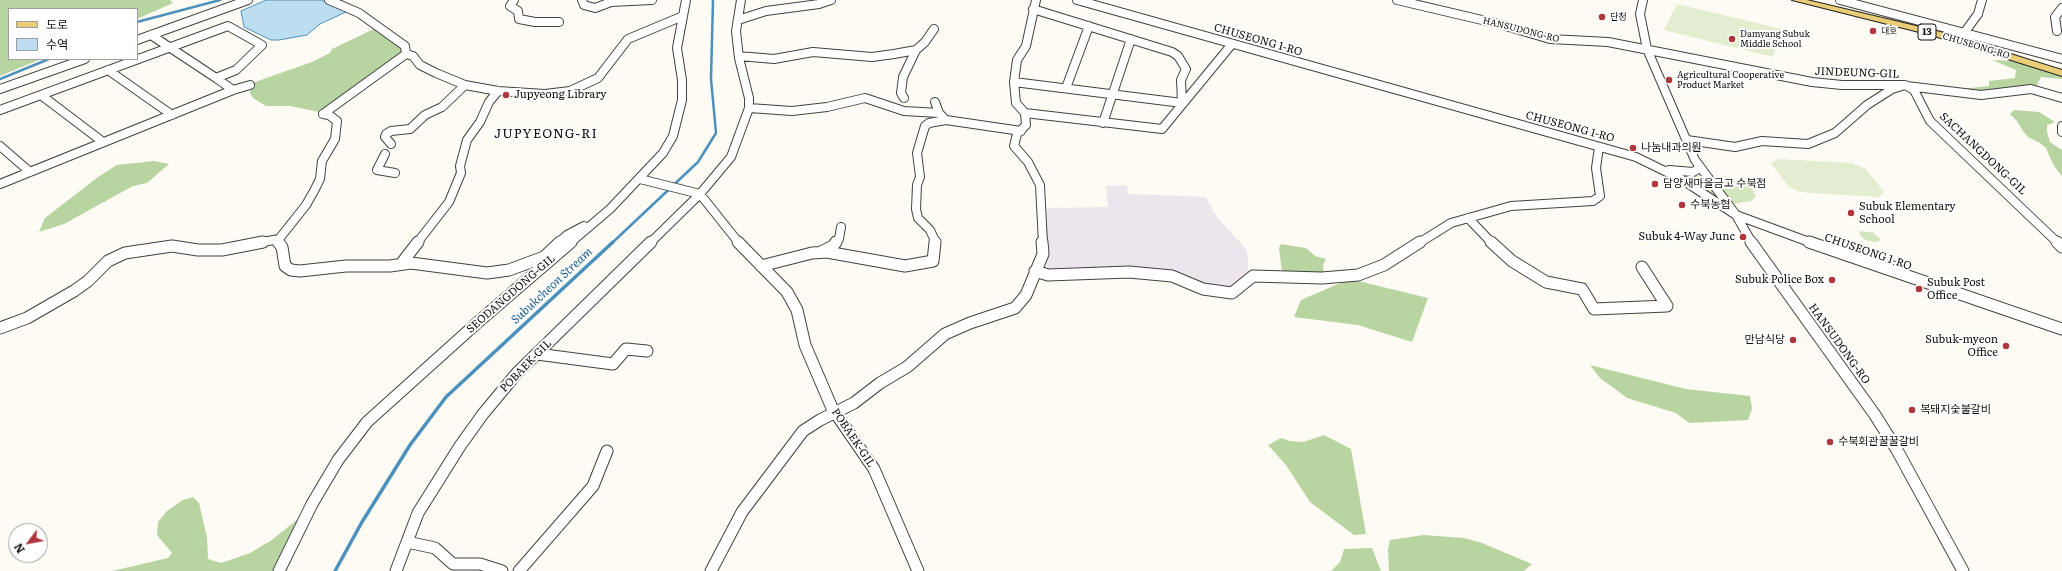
<!DOCTYPE html>
<meta charset="utf-8">
<style>
body{margin:0}
#map{position:relative;width:2062px;height:571px;overflow:hidden;background:#fdfbf3;font-family:Literata,"Noto Sans KR",serif}
canvas{display:block}
.legend{position:absolute;left:8px;top:8px;width:130px;height:52px;box-sizing:border-box;background:#fff;border:1px solid #9f9f9f;margin:0;padding:5px 7px;list-style:none;font-size:12px;color:#0f0f0f}
.legend li{display:flex;align-items:center;gap:8px;height:20px}
.legend b{width:20px;border:1px solid #9f9f9f}
.north{position:absolute;left:8px;top:523px;width:40px;height:40px;box-sizing:border-box;background:#fff;border:1px solid #9f9f9f;border-radius:50%;rotate:238deg;font-size:11px;font-weight:700;line-height:16px;text-align:center;color:#0f0f0f}
.north::after{content:'';display:block;margin:auto;width:14px;height:18px;background:#b0363d;clip-path:polygon(50% 0,100% 100%,50% 72%,0 100%)}
</style>
<div id="map">
<canvas width="2062" height="571"></canvas>
<ul class="legend">
<li><b style="height:5px;background:#e9cd77"></b>도로</li>
<li><b style="height:11px;background:#bdddf0"></b>수역</li>
</ul>
<div class="north">N</div>
</div>
<script>
const ctx = document.querySelector('canvas').getContext('2d');
ctx.lineJoin = 'round';
function fill(path, color) {
  ctx.fillStyle = color;
  ctx.fill(path, 'evenodd');
}
function toPath(rows) {
  const path = new Path2D();
  for (const r of rows) {
    path.moveTo(r[0], r[1]);
    for (let i = 2; i < r.length; i += 2) path.lineTo(r[i], r[i + 1]);
  }
  return path;
}
function strokePath(path, color, width, dash) {
  ctx.strokeStyle = color;
  ctx.lineWidth = width;
  ctx.lineCap = dash ? 'butt' : 'round';
  ctx.setLineDash(dash || []);
  ctx.stroke(path);
}
function write(font, color, halo, rows, align = 'center') {
  ctx.font = font + ' Literata,"Noto Sans KR",serif';
  ctx.lineWidth = 4;
  ctx.setLineDash([]);
  ctx.textBaseline = 'middle';
  ctx.strokeStyle = halo;
  ctx.fillStyle = color;
  for (const [text, x, y, turn = 0] of rows) {
    ctx.save();
    ctx.translate(x, y);
    ctx.rotate((+turn || 0) * Math.PI / 180);
    ctx.textAlign = isNaN(turn) ? turn : align;
    if (halo) ctx.strokeText(text, 0, 0);
    ctx.fillText(text, 0, 0);
    ctx.restore();
  }
}
const industrial = toPath([
 [1127,185,1128,194,1206,197,1216,216,1246,249,1248,258,1248,270,1253,273,1231,290,1191,281,1053,272,1047,268,1047,208,1108,207,1106,186]
]);
const green = toPath([
 [1679,175,1693,176,1703,175,1720,203],
 [1718,176,1723,176,1742,182,1753,190,1756,197,1751,201,1734,204,1723,192,1714,178],
 [1861,231,1874,233,1881,240,1876,242,1865,240,1859,234]
]);
const forest = toPath([
 [0,0,170,0,173,3,137,19,137,9,9,9,9,59,41,59,0,76],
 [376,28,405,48,400,56,327,108,319,112,290,106,266,106,253,98,250,93,252,83,312,62,330,53,332,49],
 [1992,60,2011,61,2062,77,2062,79,2041,77,2037,85,2040,88,1982,94,1961,89,1989,86,1989,81,2015,78,2016,70],
 [2014,110,2039,112,2055,122,2047,125,2047,132,2050,142,2062,150,2062,176,2054,166,2046,148,2040,143,2028,137,2023,131,2017,121,2010,114],
 [154,161,169,164,147,183,133,186,64,224,39,232,45,218,98,177,117,165],
 [1281,244,1306,248,1315,256,1326,259,1323,265,1324,274,1282,272,1279,248],
 [1354,280,1428,298,1412,342,1358,325,1294,317,1301,300,1338,284],
 [1590,365,1686,389,1750,396,1752,409,1748,420,1689,423,1676,413,1627,398,1600,378],
 [1324,435,1351,449,1366,534,1354,535,1310,502,1286,465,1268,445,1281,438,1290,441,1303,442],
 [193,497,199,503,207,538,208,559,221,563,250,553,272,540,298,519,273,571,112,571,168,558,172,553,157,535,158,522,167,511,183,500],
 [1424,535,1464,538,1482,543,1532,564,1524,571,1389,571,1388,549,1390,540],
 [1372,548,1381,571,1331,571,1340,562,1344,549]
]);
const pitch = toPath([
 [1677,4,1782,29,1773,57,1664,30],
 [1779,159,1851,163,1866,169,1884,192,1879,197,1800,192,1789,187,1771,163]
]);
const water = toPath([
 [266,0,321,0,348,11,320,24,307,35,279,40,271,40,244,27,241,11,266,0]
]);
const streamFar1 = toPath([
 [137,22,220,0],
 [0,79,49,59],
 [612,243,698,162,716,133,711,79,713,0]
]);
const stream = toPath([
 [335,571,362,522,410,445,446,397,613,242]
]);
const minorFar1 = toPath([
 [329,0,359,13,405,46,406,54,413,56,420,65,436,73,465,85,498,91,545,94,570,91,598,78,628,39,683,16],
 [514,0,510,6,518,11,519,19,535,22,559,22],
 [582,0,584,5,595,8,611,2,652,0],
 [1036,0,1026,46,1017,60,1014,82,1016,103,1025,113,1026,125,1017,134,1014,146,1028,162,1040,185,1043,243],
 [1077,0,1636,157,1681,179,1736,215,1812,243],
 [1397,0,1499,24,1550,39,1608,42,1812,82,1842,85,1905,85,1892,89,1867,105,1835,133,1808,144,1762,141,1735,147,1687,140],
 [1643,0,1640,14,1647,49,1695,160,1736,215,1752,243],
 [1840,0,2062,59],
 [738,20,766,11,819,4,831,0],
 [2057,31,2055,17,2062,8],
 [1964,33,1978,14,1982,0],
 [151,35,216,78],
 [137,40,248,0],
 [739,56,774,59,813,52,872,57,894,54,916,50,925,42,934,29],
 [108,70,172,115],
 [1014,82,1182,103,1181,80,1186,69,1178,56,1172,52,1033,9],
 [1905,85,1914,90,1930,121,2058,243],
 [1907,86,1981,95,2031,89,2062,98],
 [1066,88,1089,26],
 [0,89,85,59],
 [41,95,103,142],
 [904,98,901,93,903,77,916,50],
 [935,102,939,113,943,117],
 [749,108,792,111,827,107,865,98,904,111,939,113],
 [0,110,228,26,262,45,236,70,216,78,233,90],
 [1025,113,1162,129,1232,44],
 [323,114,406,54],
 [1103,123,1131,39],
 [2062,126,2062,132],
 [391,144,385,137,386,134,391,131,410,129,425,115,442,107,465,85],
 [0,146,30,172],
 [385,154,377,170,395,173],
 [1669,170,1693,172,1700,168],
 [640,179,700,194,739,243],
 [0,184,233,90,250,85],
 [1468,218,1492,243],
 [279,239,306,205,314,191,320,179,322,161,335,139,337,121,329,115,323,114],
 [257,243,279,239,279,243],
 [417,243,449,202,461,173,460,166,467,140,480,122,489,102,498,91],
 [558,243,567,235,584,226],
 [570,243,610,209,663,153,673,136,682,100,682,80,677,48,686,0],
 [650,243,700,194,731,157,749,108,749,98,739,58,736,31,741,0],
 [835,243,839,239,841,227],
 [936,243,930,230,918,218,916,209,917,185,920,177,917,153,925,126,929,123,946,120,1021,131],
 [1419,243,1451,223,1511,206,1593,201,1600,196,1596,168,1599,147]
]);
const minor = toPath([
 [278,242,282,247,285,266,291,270,300,271,346,266,390,266,411,263,487,273,509,270,544,257,560,242],
 [738,242,787,292,797,310,805,345,832,408,874,469,918,571],
 [1491,242,1512,261,1546,282,1582,289,1594,309,1667,306,1642,267],
 [1751,242,1875,415,1897,450,1963,571],
 [1809,242,2062,329],
 [2057,242,2062,247],
 [821,252,833,246,836,242],
 [401,264,418,242],
 [761,266,812,253,827,252,905,266,933,261,935,242],
 [1035,271,1048,275,1129,272,1172,276,1203,289,1232,293,1253,276,1322,278,1358,275,1384,265,1420,242],
 [0,328,27,318,74,291,88,281,108,261,125,253,172,246,198,250,222,250,263,242],
 [537,354,613,364,626,349,647,351],
 [407,542,435,548,453,564,480,564,502,571],
 [279,571,312,504,338,460,367,422,477,323,571,242],
 [396,571,418,513,460,446,483,414,517,373,651,242],
 [519,571,593,486,607,451],
 [711,571,742,512,803,431,820,420,854,403,880,383,907,367,945,334,970,323,1015,308,1026,295,1043,254,1042,242]
]);
const major = toPath([
 [1792,0,1807,0,1937,31,2062,70,2062,76,1931,35,1792,0]
]);
const markers = [
 [1602,17,4,"#b0363d"],
 [1873,31,4,"#b0363d"],
 [1732,39,4,"#b0363d"],
 [1669,80,4,"#b0363d"],
 [506,95,4,"#b0363d"],
 [1633,148,4,"#b0363d"],
 [1655,184,4,"#b0363d"],
 [1682,205,4,"#b0363d"],
 [1851,213,4,"#b0363d"],
 [1743,237,4,"#b0363d"],
 [1832,280,4,"#b0363d"],
 [1919,289,4,"#b0363d"],
 [1793,340,4,"#b0363d"],
 [2006,346,4,"#b0363d"],
 [1912,410,4,"#b0363d"],
 [1830,442,4,"#b0363d"]
];
const farPoinames = [
 ["단청",1610,17],
 ["대호",1881,31],
 ["Damyang Subuk",1740,34],
 ["Middle School",1740,44],
 ["Agricultural Cooperative",1677,75],
 ["Product Market",1677,85]
];
const farStreetnames = [
 ["HANSUDONG-RO",1521,30,14],
 ["CHUSEONG-RO",1976,46,17]
];
const shields = [
 [1927,32,18]
];
const shieldNames = [
 ["13",1927,32]
];
const streetNames = [
 ["CHUSEONG 1-RO",1258,40,16],
 ["JINDEUNG-GIL",1857,73,2],
 ["CHUSEONG 1-RO",1570,127,15],
 ["SACHANGDONG-GIL",1983,154,43],
 ["CHUSEONG 1-RO",1868,252,19],
 ["SEODANGDONG-GIL",511,294,-41],
 ["HANSUDONG-RO",1839,344,54],
 ["POBAEK-GIL",526,366,-46],
 ["POBAEK-GIL",853,438,56]
];
const poiNames = [
 ["Jupyeong Library",514,95],
 ["나눔내과의원",1641,148],
 ["담양새마을금고 수북점",1663,184],
 ["수북농협",1690,205],
 ["Subuk Elementary",1859,207],
 ["School",1859,220],
 ["Subuk 4-Way Junc",1735,237,"right"],
 ["Subuk Police Box",1824,280,"right"],
 ["Subuk Post",1927,283],
 ["Office",1927,296],
 ["만남식당",1785,340,"right"],
 ["Subuk-myeon",1998,340,"right"],
 ["Office",1998,353,"right"],
 ["복돼지숯불갈비",1920,410],
 ["수북회관꿀꿀갈비",1838,442]
];
const waterNames = [
 ["Subukcheon Stream",552,286,-43]
];
const quarterNames = [
 ["JUPYEONG-RI",546,134]
];
fill(industrial, '#ece5ec');
fill(green, '#d3e5bf');
fill(forest, '#b8d4a0');
fill(pitch, '#e3edd0');
fill(water, '#bdddf0');
strokePath(water, '#4c91be', 1);
strokePath(streamFar1, '#4c91be', 2.5);
strokePath(stream, '#4c91be', 3.5);
strokePath(minorFar1, '#424242', 10);
strokePath(minor, '#424242', 13);
strokePath(major, '#202020', 2);
strokePath(minorFar1, '#fff', 8);
strokePath(minor, '#fff', 11);
fill(major, '#e9cd77');
for (const [x, y, r, color] of markers) {
  const dot = new Path2D();
  dot.arc(x, y, r, 0, 2 * Math.PI);
  ctx.fillStyle = color;
  ctx.fill(dot);
  strokePath(dot, '#fff', 1.5);
}
write('9px', '#0f0f0f', '#fff', farPoinames, 'left');
write('9px', '#0f0f0f', '#fff', farStreetnames);
for (const [x, y, w] of shields) {
  const box = new Path2D();
  box.roundRect(x - w / 2, y - 8, w, 16, 3);
  ctx.fillStyle = '#fff';
  ctx.fill(box);
  strokePath(box, '#0f0f0f', 1);
}
write('bold 10px', '#0f0f0f', null, shieldNames);
write('11px', '#0f0f0f', '#fff', streetNames);
write('11px', '#0f0f0f', '#fff', poiNames, 'left');
write('italic 12px', '#266493', '#fff', waterNames);
ctx.letterSpacing = '1px';
write('13px', '#0f0f0f', '#fff', quarterNames);
ctx.letterSpacing = '0px';
</script>
